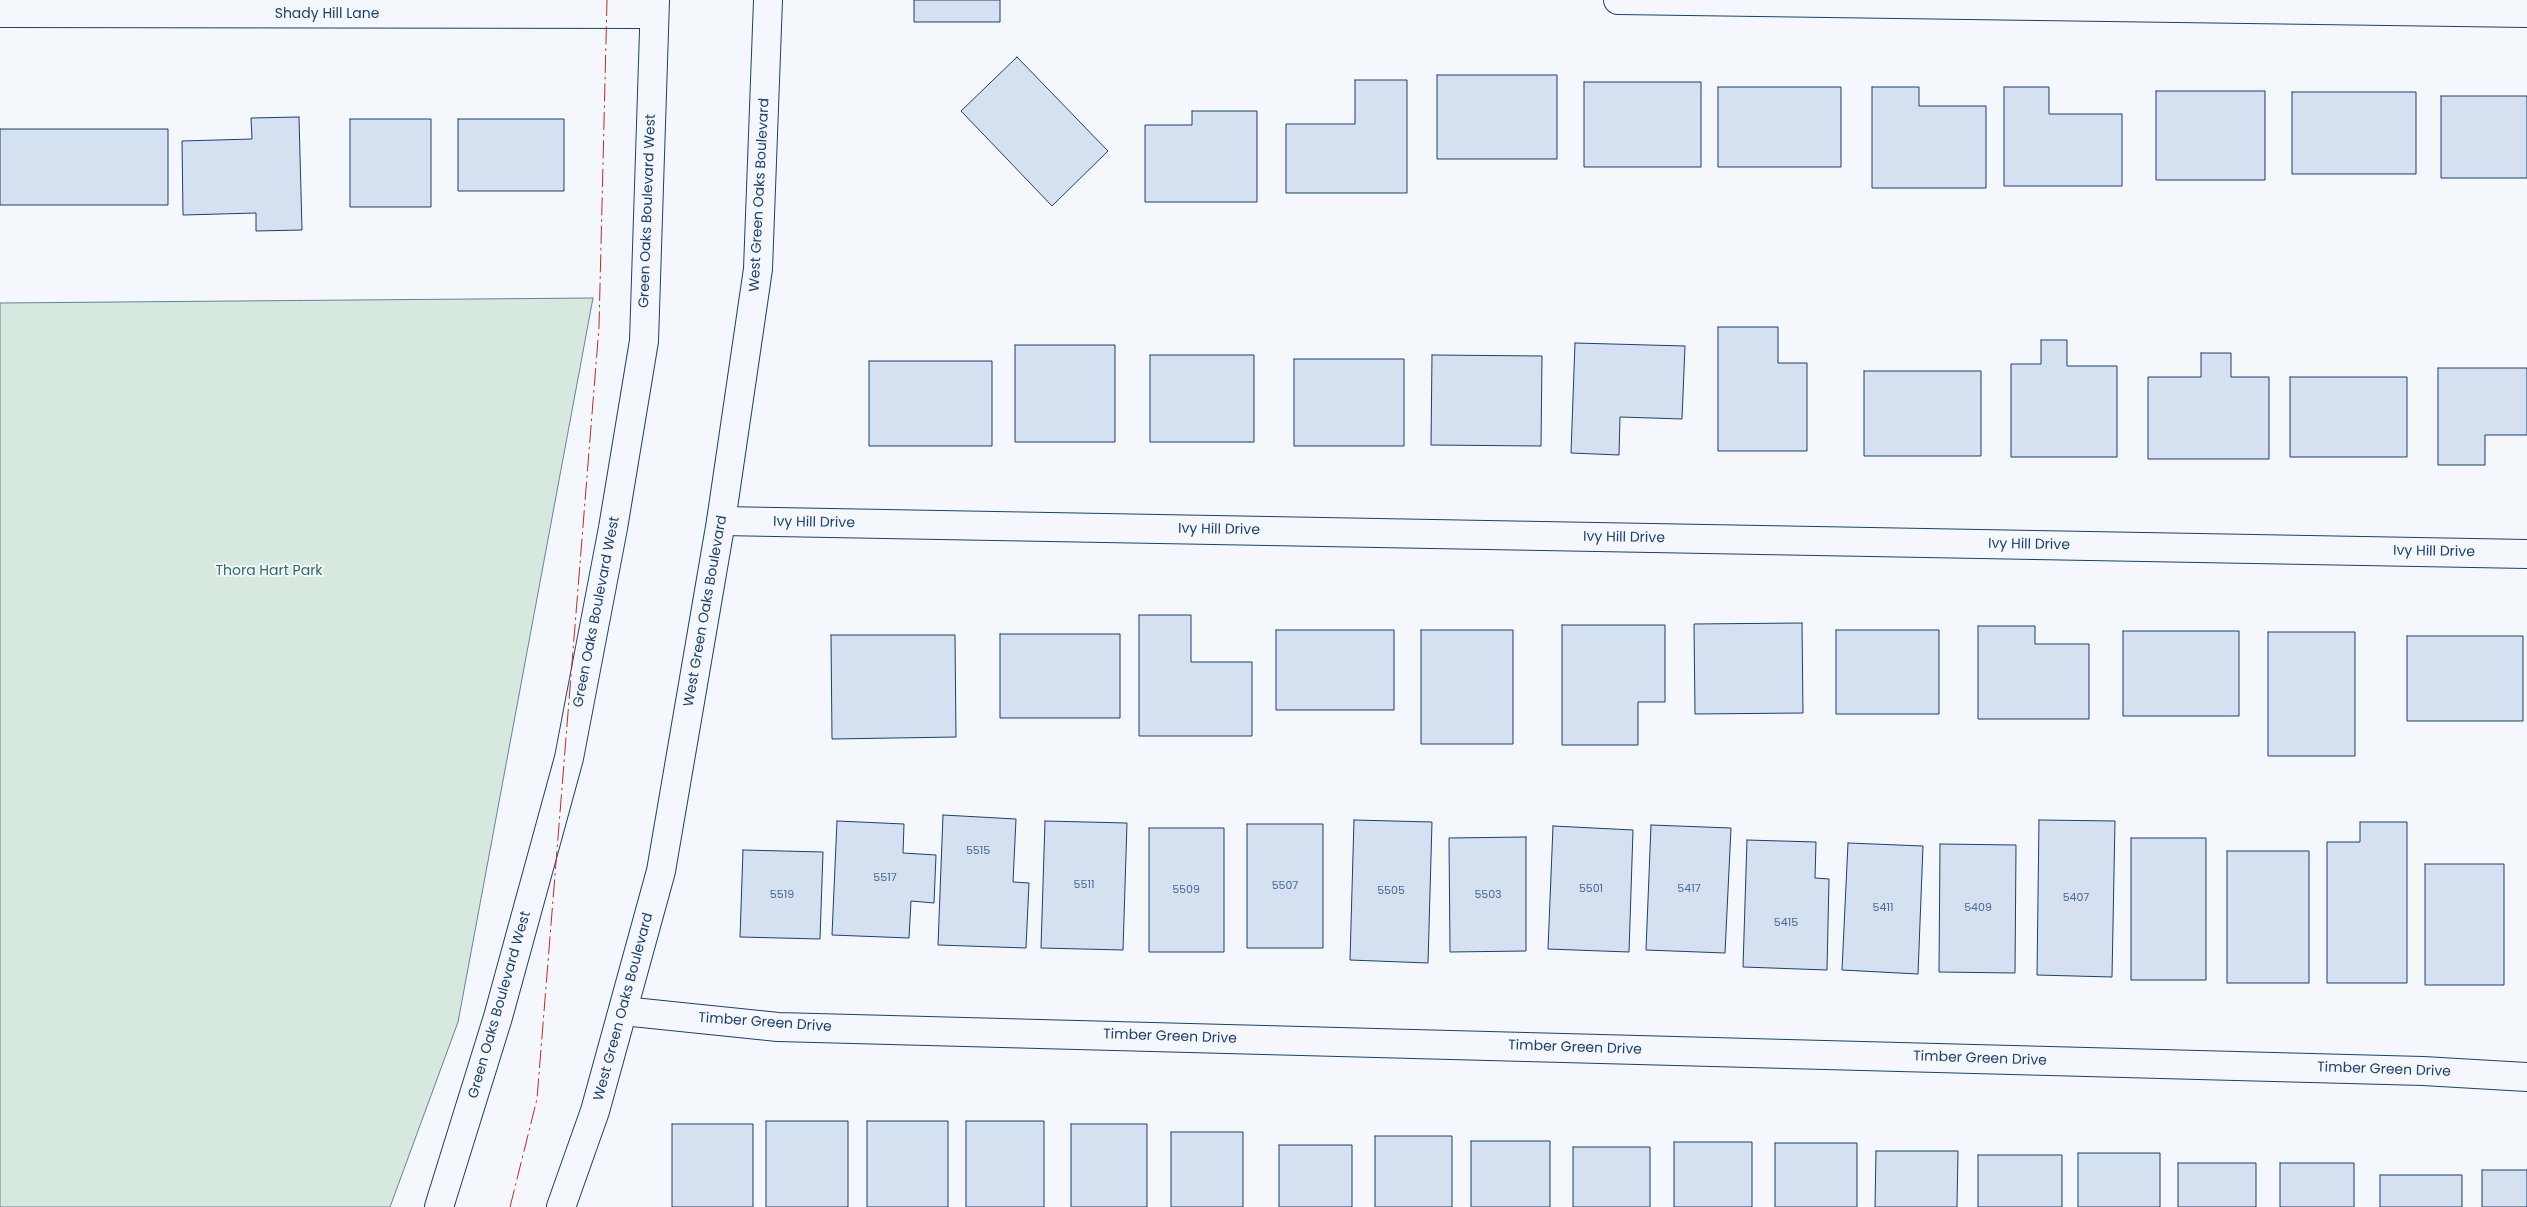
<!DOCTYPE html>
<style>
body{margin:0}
canvas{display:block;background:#f4f7fb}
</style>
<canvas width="2527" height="1207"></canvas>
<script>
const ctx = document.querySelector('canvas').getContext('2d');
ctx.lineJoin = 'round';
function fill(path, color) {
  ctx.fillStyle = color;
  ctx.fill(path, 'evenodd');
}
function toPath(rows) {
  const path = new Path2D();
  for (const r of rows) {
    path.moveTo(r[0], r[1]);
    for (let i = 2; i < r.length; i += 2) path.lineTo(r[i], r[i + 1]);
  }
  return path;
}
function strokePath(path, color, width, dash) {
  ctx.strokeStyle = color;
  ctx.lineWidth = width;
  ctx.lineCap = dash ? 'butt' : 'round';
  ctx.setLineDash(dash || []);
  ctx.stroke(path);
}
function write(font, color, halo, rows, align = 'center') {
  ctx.font = font + ' Poppins,sans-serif';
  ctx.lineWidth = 4;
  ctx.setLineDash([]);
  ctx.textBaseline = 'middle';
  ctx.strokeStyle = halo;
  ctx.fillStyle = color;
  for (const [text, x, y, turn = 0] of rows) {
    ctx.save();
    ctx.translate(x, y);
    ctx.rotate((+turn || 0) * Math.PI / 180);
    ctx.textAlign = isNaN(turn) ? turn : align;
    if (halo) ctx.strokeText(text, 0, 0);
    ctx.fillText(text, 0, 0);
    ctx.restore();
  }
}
const green = toPath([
 [593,298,458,1022,390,1207,0,1207,0,303,593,298]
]);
const building = toPath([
 [914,0,1000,0,1000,22,914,22,914,0],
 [1017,57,1108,151,1052,206,961,111,1017,57],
 [1437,75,1557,75,1557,159,1437,159,1437,75],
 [1355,80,1407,80,1407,193,1286,193,1286,124,1355,124,1355,80],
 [1584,82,1701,82,1701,167,1584,167,1584,82],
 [1718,87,1841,87,1841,167,1718,167,1718,87],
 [1872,87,1919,87,1919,106,1986,106,1986,188,1872,188,1872,87],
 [2004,87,2049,87,2049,114,2122,114,2122,186,2004,186,2004,87],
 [2156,91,2265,91,2265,180,2156,180,2156,91],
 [2292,92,2416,92,2416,174,2292,174,2292,92],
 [2441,96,2527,96,2527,178,2441,178,2441,96],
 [1192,111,1257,111,1257,202,1145,202,1145,125,1192,125,1192,111],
 [299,117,302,230,256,231,256,213,183,215,182,141,252,139,251,118,299,117],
 [350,119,431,119,431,207,350,207,350,119],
 [458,119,564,119,564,191,458,191,458,119],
 [0,129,168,129,168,205,0,205,0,129],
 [1718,327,1778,327,1778,363,1807,363,1807,451,1718,451,1718,327],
 [2041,340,2067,340,2067,366,2117,366,2117,457,2011,457,2011,364,2041,364,2041,340],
 [1575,343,1685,346,1682,419,1620,417,1619,455,1571,453,1575,343],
 [1015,345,1115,345,1115,442,1015,442,1015,345],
 [2201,353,2231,353,2231,377,2269,377,2269,459,2148,459,2148,377,2201,377,2201,353],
 [1150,355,1254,355,1254,442,1150,442,1150,355],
 [1432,355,1542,356,1541,446,1431,445,1432,355],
 [1294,359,1404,359,1404,446,1294,446,1294,359],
 [869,361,992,361,992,446,869,446,869,361],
 [2438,368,2527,368,2527,435,2485,435,2485,465,2438,465,2438,368],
 [1864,371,1981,371,1981,456,1864,456,1864,371],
 [2290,377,2407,377,2407,457,2290,457,2290,377],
 [1139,615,1191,615,1191,662,1252,662,1252,736,1139,736,1139,615],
 [1802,623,1803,713,1695,714,1694,624,1802,623],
 [1562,625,1665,625,1665,702,1638,702,1638,745,1562,745,1562,625],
 [1978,626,2035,626,2035,644,2089,644,2089,719,1978,719,1978,626],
 [1276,630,1394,630,1394,710,1276,710,1276,630],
 [1421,630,1513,630,1513,744,1421,744,1421,630],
 [1836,630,1939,630,1939,714,1836,714,1836,630],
 [2123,631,2239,631,2239,716,2123,716,2123,631],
 [2268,632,2355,632,2355,756,2268,756,2268,632],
 [1000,634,1120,634,1120,718,1000,718,1000,634],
 [831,635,955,635,956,737,832,739,831,635],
 [2407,636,2523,636,2523,721,2407,721,2407,636],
 [943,815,1016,819,1013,882,1029,883,1026,948,938,945,943,815],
 [1354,820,1432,822,1428,963,1350,960,1354,820],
 [2039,820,2115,821,2112,977,2037,975,2039,820],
 [837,821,904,824,903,853,936,855,934,903,911,901,909,938,832,935,837,821],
 [1045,821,1127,823,1123,950,1041,948,1045,821],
 [2360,822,2407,822,2407,983,2327,983,2327,842,2360,842,2360,822],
 [1247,824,1323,824,1323,948,1247,948,1247,824],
 [1651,825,1731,828,1725,953,1646,950,1651,825],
 [1553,826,1633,830,1629,952,1548,949,1553,826],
 [1149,828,1224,828,1224,952,1149,952,1149,828],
 [1526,837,1526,951,1450,952,1449,838,1526,837],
 [2131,838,2206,838,2206,980,2131,980,2131,838],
 [1747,840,1816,842,1815,878,1829,879,1827,970,1743,967,1747,840],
 [1848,843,1923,846,1918,974,1842,970,1848,843],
 [1940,844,2016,845,2015,973,1939,972,1940,844],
 [743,850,823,852,820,939,740,937,743,850],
 [2227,851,2309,851,2309,983,2227,983,2227,851],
 [2425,864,2504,864,2504,985,2425,985,2425,864],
 [766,1121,848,1121,848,1207,766,1207,766,1121],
 [867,1121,948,1121,948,1207,867,1207,867,1121],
 [966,1121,1044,1121,1044,1207,966,1207,966,1121],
 [672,1124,753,1124,753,1207,672,1207,672,1124],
 [1071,1124,1147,1124,1147,1207,1071,1207,1071,1124],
 [1171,1132,1243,1132,1243,1207,1171,1207,1171,1132],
 [1375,1136,1452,1136,1452,1207,1375,1207,1375,1136],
 [1471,1141,1550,1141,1550,1207,1471,1207,1471,1141],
 [1674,1142,1752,1142,1752,1207,1674,1207,1674,1142],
 [1775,1143,1857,1143,1857,1207,1775,1207,1775,1143],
 [1279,1145,1352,1145,1352,1207,1279,1207,1279,1145],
 [1573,1147,1650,1147,1650,1207,1573,1207,1573,1147],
 [1876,1151,1958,1151,1957,1207,1875,1207,1876,1151],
 [2078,1153,2160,1153,2160,1207,2078,1207,2078,1153],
 [1978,1155,2062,1155,2062,1207,1978,1207,1978,1155],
 [2178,1163,2256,1163,2256,1207,2178,1207,2178,1163],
 [2280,1163,2354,1163,2354,1207,2280,1207,2280,1163],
 [2482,1170,2527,1170,2527,1207,2482,1207,2482,1170],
 [2380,1175,2462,1175,2462,1207,2380,1207,2380,1175]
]);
const street = toPath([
 [1618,0,2527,13],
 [0,13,654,14],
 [721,521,2527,554],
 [623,1011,778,1027,2423,1071,2527,1077]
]);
const secondary = toPath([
 [439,1207,498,1017,569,758,613,528,644,341,655,0],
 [561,1207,595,1111,661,871,721,521,758,269,768,0]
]);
const power = toPath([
 [510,1207,537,1099,599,327,607,0]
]);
const numberNames = [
 ["5515",978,851],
 ["5517",885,878],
 ["5511",1084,885],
 ["5507",1285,886],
 ["5501",1591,889],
 ["5417",1689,889],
 ["5509",1186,890],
 ["5505",1391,891],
 ["5519",782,895],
 ["5503",1488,895],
 ["5407",2076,898],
 ["5411",1883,908],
 ["5409",1978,908],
 ["5415",1786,923]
];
const streetNames = [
 ["Shady Hill Lane",327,14],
 ["West Green Oaks Boulevard",760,195,-87],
 ["Green Oaks Boulevard West",648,211,-88],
 ["Ivy Hill Drive",814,523,1],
 ["Ivy Hill Drive",1219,530,1],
 ["Ivy Hill Drive",1624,538,1],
 ["Ivy Hill Drive",2029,545,1],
 ["Ivy Hill Drive",2434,552,1],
 ["West Green Oaks Boulevard",706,611,-80],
 ["Green Oaks Boulevard West",597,612,-79],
 ["Green Oaks Boulevard West",500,1005,-74],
 ["West Green Oaks Boulevard",624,1007,-75],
 ["Timber Green Drive",765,1023,4],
 ["Timber Green Drive",1170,1037,2],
 ["Timber Green Drive",1575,1048,2],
 ["Timber Green Drive",1980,1059,2],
 ["Timber Green Drive",2384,1070,2]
];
const parkNames = [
 ["Thora Hart Park",269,571]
];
fill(green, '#d7e8df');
strokePath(green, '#687fa3', 1);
fill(building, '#d5e0f0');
strokePath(building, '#1d3f73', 1);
strokePath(street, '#1d3f73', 30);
strokePath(secondary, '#1d3f73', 30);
strokePath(street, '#f4f7fb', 28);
strokePath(secondary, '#f4f7fb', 28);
strokePath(power, '#c62828', 1, [18, 4, 2.5, 4]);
write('11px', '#4b6792', null, numberNames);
write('14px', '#1d3f73', '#f4f7fb', streetNames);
write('14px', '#2c6c60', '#f4f7fb', parkNames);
</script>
